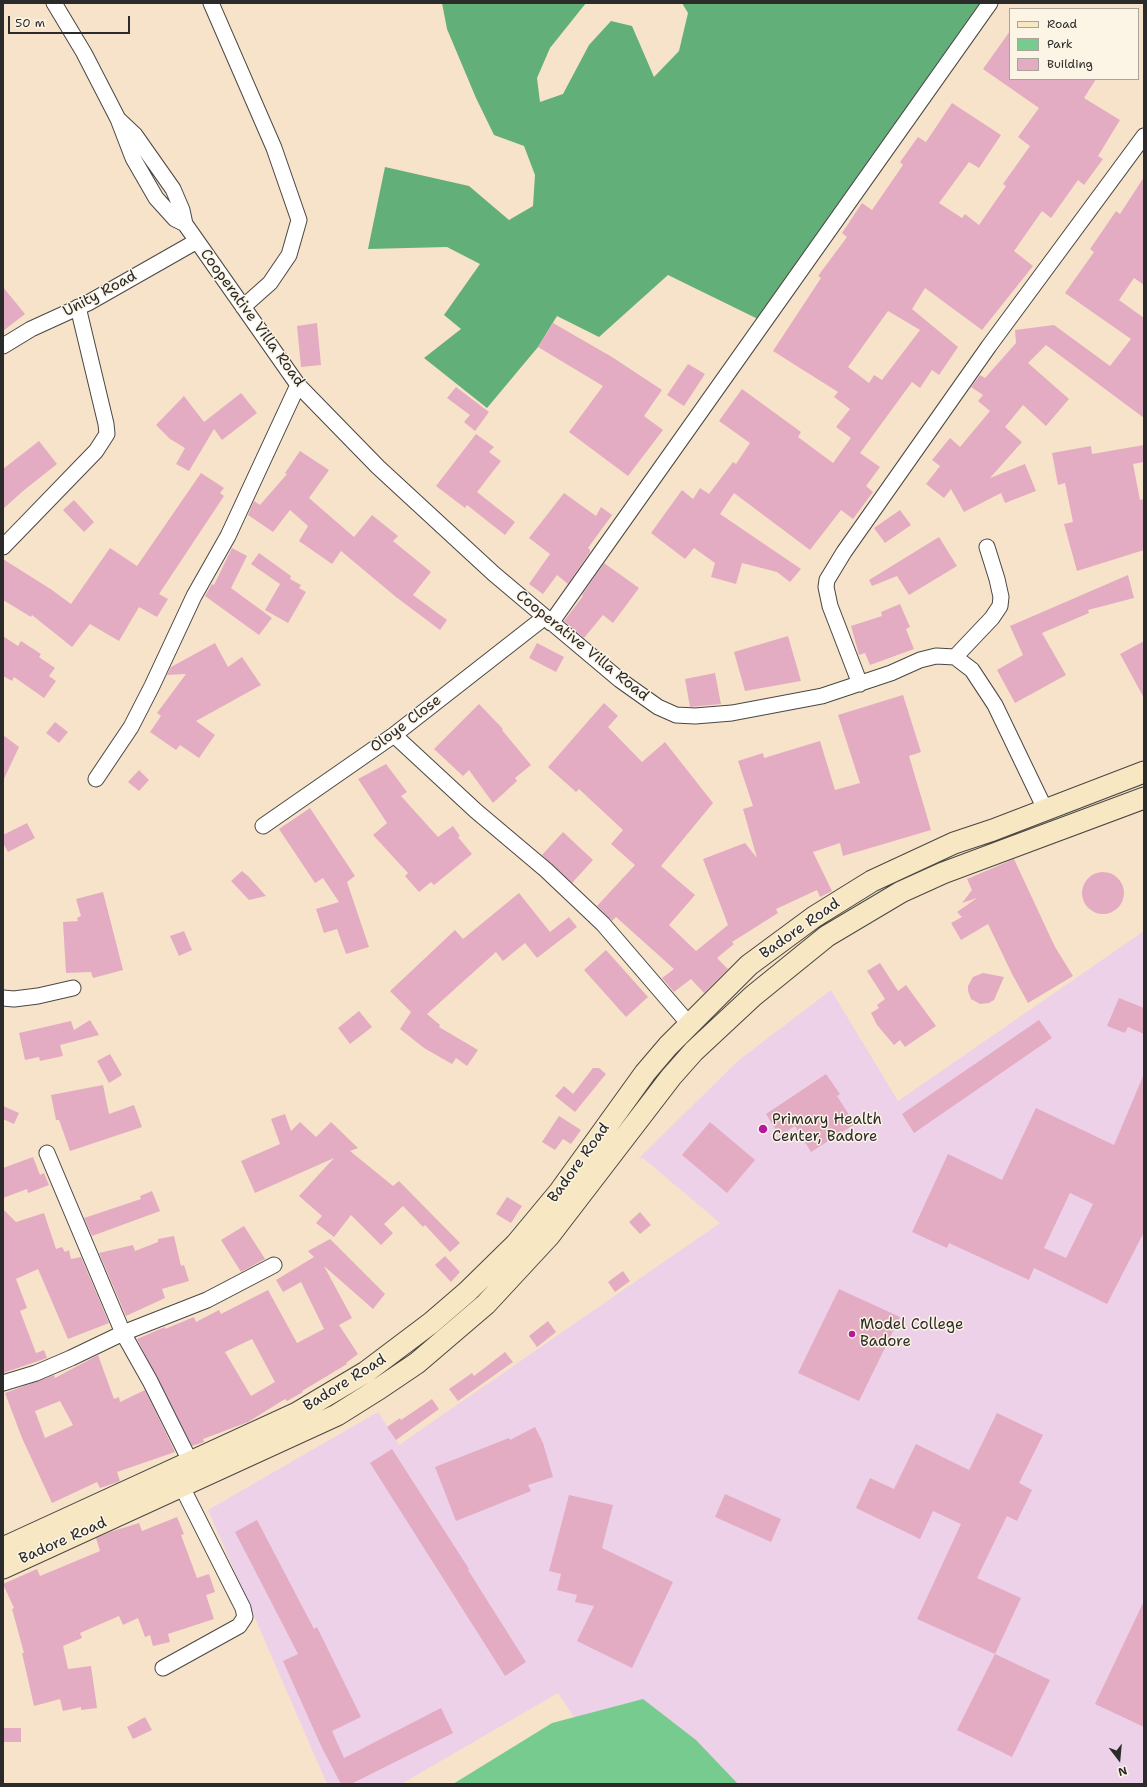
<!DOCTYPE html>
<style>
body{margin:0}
#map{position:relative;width:1147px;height:1787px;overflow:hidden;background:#f7e3c9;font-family:"Shantell Sans",sans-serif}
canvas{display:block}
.frame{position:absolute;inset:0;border:4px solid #2b2b2b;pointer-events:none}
.legend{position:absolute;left:1009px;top:8px;width:130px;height:72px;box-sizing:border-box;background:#fcf5e5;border:1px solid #a8a49b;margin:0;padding:5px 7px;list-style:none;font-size:12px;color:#2b2b2b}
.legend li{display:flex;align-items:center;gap:8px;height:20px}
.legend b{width:20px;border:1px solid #a8a49b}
.north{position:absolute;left:1099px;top:1739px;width:40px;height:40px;-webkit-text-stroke:3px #fcf5e5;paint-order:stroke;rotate:164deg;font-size:11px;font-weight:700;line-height:16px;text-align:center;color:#2b2b2b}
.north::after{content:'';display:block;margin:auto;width:14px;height:18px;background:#2b2b2b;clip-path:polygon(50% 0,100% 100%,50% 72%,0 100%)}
.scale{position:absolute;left:8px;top:16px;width:122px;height:18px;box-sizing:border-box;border:2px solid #2b2b2b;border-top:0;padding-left:5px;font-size:12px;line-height:14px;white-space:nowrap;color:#2b2b2b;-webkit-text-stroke:3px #fcf5e5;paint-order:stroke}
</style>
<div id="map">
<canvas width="1147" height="1787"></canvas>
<div class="frame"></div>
<ul class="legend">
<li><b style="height:5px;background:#f7e8c3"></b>Road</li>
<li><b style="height:11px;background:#78cb8e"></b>Park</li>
<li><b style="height:11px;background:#e4acc3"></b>Building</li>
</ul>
<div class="north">N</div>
<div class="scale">50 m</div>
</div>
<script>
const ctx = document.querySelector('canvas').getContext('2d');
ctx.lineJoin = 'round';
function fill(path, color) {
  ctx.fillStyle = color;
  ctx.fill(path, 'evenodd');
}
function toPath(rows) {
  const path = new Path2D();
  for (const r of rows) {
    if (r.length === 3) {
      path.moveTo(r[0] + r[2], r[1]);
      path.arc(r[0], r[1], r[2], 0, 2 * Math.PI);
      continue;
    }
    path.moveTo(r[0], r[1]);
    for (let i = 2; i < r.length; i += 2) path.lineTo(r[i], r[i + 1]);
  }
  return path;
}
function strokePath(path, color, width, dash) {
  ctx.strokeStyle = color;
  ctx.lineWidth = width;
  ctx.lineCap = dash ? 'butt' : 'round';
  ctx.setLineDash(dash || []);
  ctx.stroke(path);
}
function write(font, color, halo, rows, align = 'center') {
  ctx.font = font + ' "Shantell Sans",sans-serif';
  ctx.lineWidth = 3;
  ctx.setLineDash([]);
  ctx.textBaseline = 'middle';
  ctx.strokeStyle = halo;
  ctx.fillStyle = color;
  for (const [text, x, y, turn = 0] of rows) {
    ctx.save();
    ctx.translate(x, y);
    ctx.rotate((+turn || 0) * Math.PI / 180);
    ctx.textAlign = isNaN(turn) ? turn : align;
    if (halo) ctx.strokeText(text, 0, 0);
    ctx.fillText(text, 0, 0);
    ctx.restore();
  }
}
const built = toPath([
 [1144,931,1144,1784,618,1784,558,1693,401,1784,327,1784,208,1510,378,1412,399,1445,720,1223,643,1158,638,1159,739,1060,831,990,898,1101]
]);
const green = toPath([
 [643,1699,696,1740,738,1784,453,1784,552,1723]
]);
const forest = toPath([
 [442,3,586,3,550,48,537,78,540,102,563,94,589,45,611,21,632,26,654,77,679,51,688,13,682,3,989,3,764,322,668,275,599,337,557,316,538,347,487,408,424,358,461,329,444,315,480,264,447,247,368,249,385,167,469,186,509,220,533,206,535,175,524,146,494,135,476,98,447,29]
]);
const building = toPath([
 [1010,31,1010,79,1096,79,1084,98,1120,120,1098,156,1103,159,1084,185,1078,180,1051,218,1042,211,1014,251,1033,266,982,330,925,288,912,309,958,347,939,375,932,370,920,388,912,382,860,453,880,467,866,486,873,492,853,519,841,510,810,550,734,493,720,514,801,569,790,582,777,572,742,563,736,584,711,577,715,563,694,548,685,559,651,533,682,490,693,499,700,488,709,494,733,462,736,464,750,443,719,421,742,389,801,432,798,437,833,463,851,438,836,427,850,409,834,397,838,392,773,351,821,278,818,276,847,237,842,233,862,203,872,210,903,165,900,162,918,137,926,142,952,103,1001,135,979,168,969,162,939,203,962,218,965,214,979,225,1006,186,1003,184,1030,146,1018,137,1039,108,983,69],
 [888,311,920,330,882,380,874,375,869,383,848,367],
 [1144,177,1144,285,1134,278,1119,300,1144,318,1144,418,1046,345,1028,363,1069,399,1046,426,1023,405,1005,427,1022,442,990,478,1025,464,1036,491,1005,503,1001,493,964,512,951,489,944,498,926,484,940,466,932,460,950,438,960,447,990,411,978,401,983,395,971,387,980,375,985,378,1016,343,1015,330,1054,325,1110,366,1131,339,1065,293,1094,252,1090,249,1116,211,1120,214],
 [3,287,25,314,3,331],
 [317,323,321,365,301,367,297,326],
 [553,323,612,357,662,390,644,416,663,430,628,476,569,432,603,386,538,347],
 [688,364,705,374,684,406,667,395],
 [456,387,489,412,475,431,464,422,470,415,447,398],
 [241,393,257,413,222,440,214,429,189,471,176,464,185,448,170,439,156,425,184,396,204,422],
 [476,434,494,447,489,452,501,461,477,492,515,522,505,535,467,505,465,508,436,486],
 [39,441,57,464,23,491,3,509,3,469],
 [1144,445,1144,462,1133,464,1140,500,1144,499,1144,550,1077,571,1064,524,1073,522,1065,483,1058,485,1052,453,1091,446,1092,454],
 [300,451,329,470,309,498,354,537,372,515,398,536,393,541,431,572,413,595,447,620,440,630,396,597,341,551,332,564,299,541,308,526,290,510,273,532,248,515,254,501,260,505,287,474,285,473],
 [201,473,224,488,220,493,224,496,159,594,168,599,157,617,139,607,119,641,90,624,72,647,32,615,31,617,3,600,3,559,52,590,71,604,110,548,137,566],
 [564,493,596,516,601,507,612,515,588,548,590,550,590,552,568,584,557,575,543,594,529,584,550,554,529,538],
 [74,500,94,522,84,532,63,510],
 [900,510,911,525,885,543,874,528],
 [939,537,957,566,909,595,897,576,872,586,869,580],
 [232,548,247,556,231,588,272,618,259,635,205,596,212,584,214,585],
 [259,553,291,576,290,579,301,585,299,588,306,592,288,623,265,610,280,584,251,564],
 [604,563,639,588,613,623,603,615,584,638,564,621,583,596,582,595],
 [1128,575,1134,598,1088,610,1089,613,1042,633,1066,675,1015,703,997,670,1023,655,1010,626],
 [900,604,910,627,906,629,914,649,870,665,865,653,859,655,851,626,882,616,881,612],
 [3,636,18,646,21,641,41,654,39,657,55,668,49,676,56,681,44,698,14,677,12,681,3,676],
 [788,636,801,681,745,691,734,652],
 [1144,641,1144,698,1120,654],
 [215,643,228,667,242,657,261,685,196,721,215,735,199,758,180,745,176,750,150,732,161,716,157,713,186,674,167,675,171,667],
 [537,643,564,657,556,672,529,658],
 [715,673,721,704,690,707,685,679],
 [903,695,921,752,909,756,931,830,843,856,840,843,813,852,832,891,820,897,817,890,776,909,778,913,732,942,734,944,717,958,728,969,704,993,691,979,674,992,662,978,674,969,616,917,612,921,597,906,635,865,611,844,623,830,579,789,576,792,548,767,604,703,618,716,608,727,642,762,665,742,713,803,661,866,695,895,669,925,696,951,728,925,703,859,745,843,757,858,743,809,753,806,738,761,763,753,764,758,820,741,835,790,860,783,838,715],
 [479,704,503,729,502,730,531,765,515,778,517,781,493,803,469,770,463,776,434,749],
 [55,722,68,732,59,743,46,733],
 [3,735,19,747,3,781],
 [386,764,407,792,401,796,438,837,453,826,460,836,458,837,472,854,434,885,431,882,419,892,405,876,408,873,373,835,387,823,358,779],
 [139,770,149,780,139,791,128,782],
 [310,808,355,876,347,882,369,947,346,954,337,929,324,933,316,909,339,902,323,878,315,883,279,829],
 [27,823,35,838,8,852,3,843,3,835],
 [563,832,593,860,572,883,542,855],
 [1014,859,1055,947,1073,976,1028,1003,1012,974,988,924,961,940,951,923,962,917,957,912,977,898,962,903,972,890,967,879],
 [242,871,249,877,266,896,249,900,231,881],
 [1103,893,21],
 [103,892,123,970,93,978,91,972,66,973,63,922,78,921,77,918,81,916,76,899],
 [519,893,550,932,569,917,577,927,537,958,525,943,503,961,496,952,427,1014,440,1025,439,1027,478,1050,467,1066,456,1058,452,1064,424,1048,400,1029,411,1012,390,991,455,930,463,939],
 [184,931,192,950,179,956,170,936],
 [606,950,648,997,626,1017,584,970],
 [880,963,898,991,906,985,936,1026,905,1047,900,1040,894,1045,877,1025,871,1013,879,1008,877,1005,885,999,867,971],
 [983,973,1004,977,994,1000,989,1003,980,1004,971,999,968,991,968,986,973,977],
 [1119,998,1144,1008,1144,1034,1128,1027,1125,1033,1107,1026],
 [359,1011,372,1027,350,1044,338,1028],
 [90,1020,99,1035,60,1045,63,1056,40,1061,39,1057,25,1060,19,1033,71,1021,74,1030],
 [1039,1020,1052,1038,914,1133,902,1114],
 [110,1054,122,1075,109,1083,97,1061],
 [593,1068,599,1068,606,1074,575,1112,555,1096,564,1086,573,1094],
 [826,1074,840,1094,837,1096,855,1124,811,1152,795,1126,780,1136,766,1114],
 [1144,1074,1144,1232,1107,1304,1034,1268,1029,1280,949,1243,947,1248,912,1232,948,1154,1002,1180,1036,1108,1114,1145],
 [1070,1193,1093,1204,1066,1258,1044,1248],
 [103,1085,109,1114,134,1105,142,1127,70,1151,59,1120,56,1120,51,1095],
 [3,1106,19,1113,14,1124,3,1119],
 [285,1114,291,1131,300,1122,316,1137,331,1122,358,1148,350,1151,393,1186,399,1181,460,1243,450,1252,425,1225,423,1227,403,1206,384,1224,393,1233,381,1245,351,1215,334,1237,316,1223,322,1216,299,1196,334,1158,255,1193,241,1161,280,1144,271,1119],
 [559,1116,581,1130,571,1144,563,1139,555,1150,542,1142],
 [710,1122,755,1160,727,1193,682,1155],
 [33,1157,40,1175,44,1173,49,1185,28,1193,27,1189,3,1198,3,1168],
 [152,1191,160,1211,92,1236,84,1218,141,1199,140,1196],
 [507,1197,522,1206,511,1223,496,1214],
 [3,1209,16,1222,44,1213,56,1249,62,1247,65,1252,69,1250,71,1259,81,1257,109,1323,68,1339,38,1269,16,1279,27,1308,20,1311,36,1353,44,1350,47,1358,3,1373],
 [640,1212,651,1225,640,1234,629,1222],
 [244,1226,265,1259,241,1272,221,1240],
 [174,1236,181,1266,184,1265,189,1281,162,1289,165,1298,126,1316,99,1253,133,1245,135,1251,158,1242,158,1239],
 [330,1239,385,1294,373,1309,324,1266,352,1318,339,1325,358,1354,346,1363,347,1364,302,1391,303,1392,287,1401,285,1399,248,1422,203,1439,204,1442,192,1446,137,1339,165,1327,165,1329,194,1317,196,1322,219,1310,221,1314,268,1290,297,1343,324,1329,301,1282,283,1292,276,1280,314,1257,308,1251],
 [252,1339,275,1382,251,1396,225,1352],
 [445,1256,460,1272,451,1282,435,1265],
 [623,1271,630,1281,615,1292,608,1282],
 [839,1289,900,1317,859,1401,798,1373],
 [548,1321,556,1332,537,1347,529,1336],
 [505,1352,513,1362,458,1401,449,1389,472,1373,474,1376],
 [98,1355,114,1399,119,1397,120,1402,145,1390,175,1452,117,1472,120,1481,118,1482,100,1488,97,1482,52,1503,22,1438,5,1393,54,1375,55,1378],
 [60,1401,73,1425,45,1438,35,1411],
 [432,1399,439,1409,396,1440,387,1427,400,1418,401,1420],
 [997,1413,1043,1435,1019,1483,1032,1490,1017,1521,1007,1516,977,1578,1021,1598,995,1654,917,1619,961,1524,933,1511,920,1539,856,1508,870,1478,894,1489,916,1444,969,1470],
 [535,1427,543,1443,553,1477,528,1485,531,1491,456,1521,435,1467,509,1438,510,1440],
 [392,1449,469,1569,468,1570,526,1662,505,1676,370,1463],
 [725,1494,781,1519,771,1542,715,1517],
 [569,1495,613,1505,602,1548,673,1582,632,1668,577,1641,594,1606,575,1602,577,1595,557,1590,561,1574,549,1571],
 [177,1517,184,1534,181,1535,197,1578,209,1574,215,1592,206,1595,214,1619,168,1634,170,1642,153,1646,150,1635,145,1637,138,1618,123,1625,119,1616,80,1633,82,1638,63,1646,68,1669,91,1666,97,1708,81,1710,81,1707,63,1711,60,1699,34,1706,22,1653,24,1653,12,1609,14,1608,3,1584,37,1569,40,1576,100,1551,96,1538,113,1531,139,1523,142,1531],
 [257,1520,314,1629,317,1627,361,1717,332,1731,344,1758,441,1708,453,1733,351,1784,341,1784,322,1748,283,1661,298,1654,235,1532],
 [1144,1601,1144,1727,1095,1704],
 [995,1654,1050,1680,1012,1757,957,1730],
 [145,1717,152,1730,133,1739,127,1727],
 [3,1728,21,1728,21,1742,3,1742]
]);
const street = toPath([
 [54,3,84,53,118,119,133,158,156,198,175,219,185,224],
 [211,3,274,148,299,220,289,255,270,283,243,307],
 [118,119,135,135,173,189,182,210,185,224,197,241,298,385,378,467,494,574,620,680,658,707,676,715,695,716,732,713,822,696,891,673,920,660,936,656,955,657,972,670,995,705,1045,809],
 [3,346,31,329,88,303,197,241],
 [3,547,96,451,107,434,106,424,78,307],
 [551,623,990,3],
 [955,657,992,618,1000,606,1001,597,997,579,987,547],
 [860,684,830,606,826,587,827,580,844,552,989,346,1144,136],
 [394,735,476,811,546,870,603,924,689,1024],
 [96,779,131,727,152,686,194,596,228,536,298,385],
 [263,826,394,735,545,617],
 [3,998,14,999,38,996,73,988],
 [47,1153,123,1333,150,1381,190,1461],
 [3,1383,36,1373,71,1358,123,1333,207,1300,274,1265],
 [163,1668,239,1626,245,1617,243,1608,182,1487]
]);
const secondary = toPath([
 [3,1548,297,1413,366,1372,431,1323,467,1292,516,1244,560,1191,645,1073,668,1046,749,965,814,917,872,881,954,843,993,830,1144,772],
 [3,1568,337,1415,380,1388,417,1363,486,1304,549,1236,671,1077,694,1051,753,996,827,936,901,892,943,873,1144,798]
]);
const markers = [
 [763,1129,5,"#b5179e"],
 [852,1334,4,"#b5179e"]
];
const streetNames = [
 ["Unity Road",100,294,-28],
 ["Cooperative Villa Road",252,318,54],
 ["Cooperative Villa Road",582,646,39],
 ["Oloye Close",406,724,-37],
 ["Badore Road",800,929,-35],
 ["Badore Road",579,1163,-54],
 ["Badore Road",345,1383,-32],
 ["Badore Road",63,1541,-24]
];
const poiNames = [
 ["Primary Health",772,1120],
 ["Center, Badore",772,1137],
 ["Model College",860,1325],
 ["Badore",860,1342]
];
fill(built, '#edd1e9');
fill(green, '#78cb8e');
fill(forest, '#62af79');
fill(building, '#e4acc3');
strokePath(street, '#4a4743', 17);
strokePath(secondary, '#4a4743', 23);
strokePath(street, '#fff', 15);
strokePath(secondary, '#f7e8c3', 21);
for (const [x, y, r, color] of markers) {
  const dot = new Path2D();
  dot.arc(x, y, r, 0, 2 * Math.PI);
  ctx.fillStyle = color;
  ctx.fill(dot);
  strokePath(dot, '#fcf5e5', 1.5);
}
write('15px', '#2b2b2b', '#fcf5e5', streetNames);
write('15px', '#2b2b2b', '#fcf5e5', poiNames, 'left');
</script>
